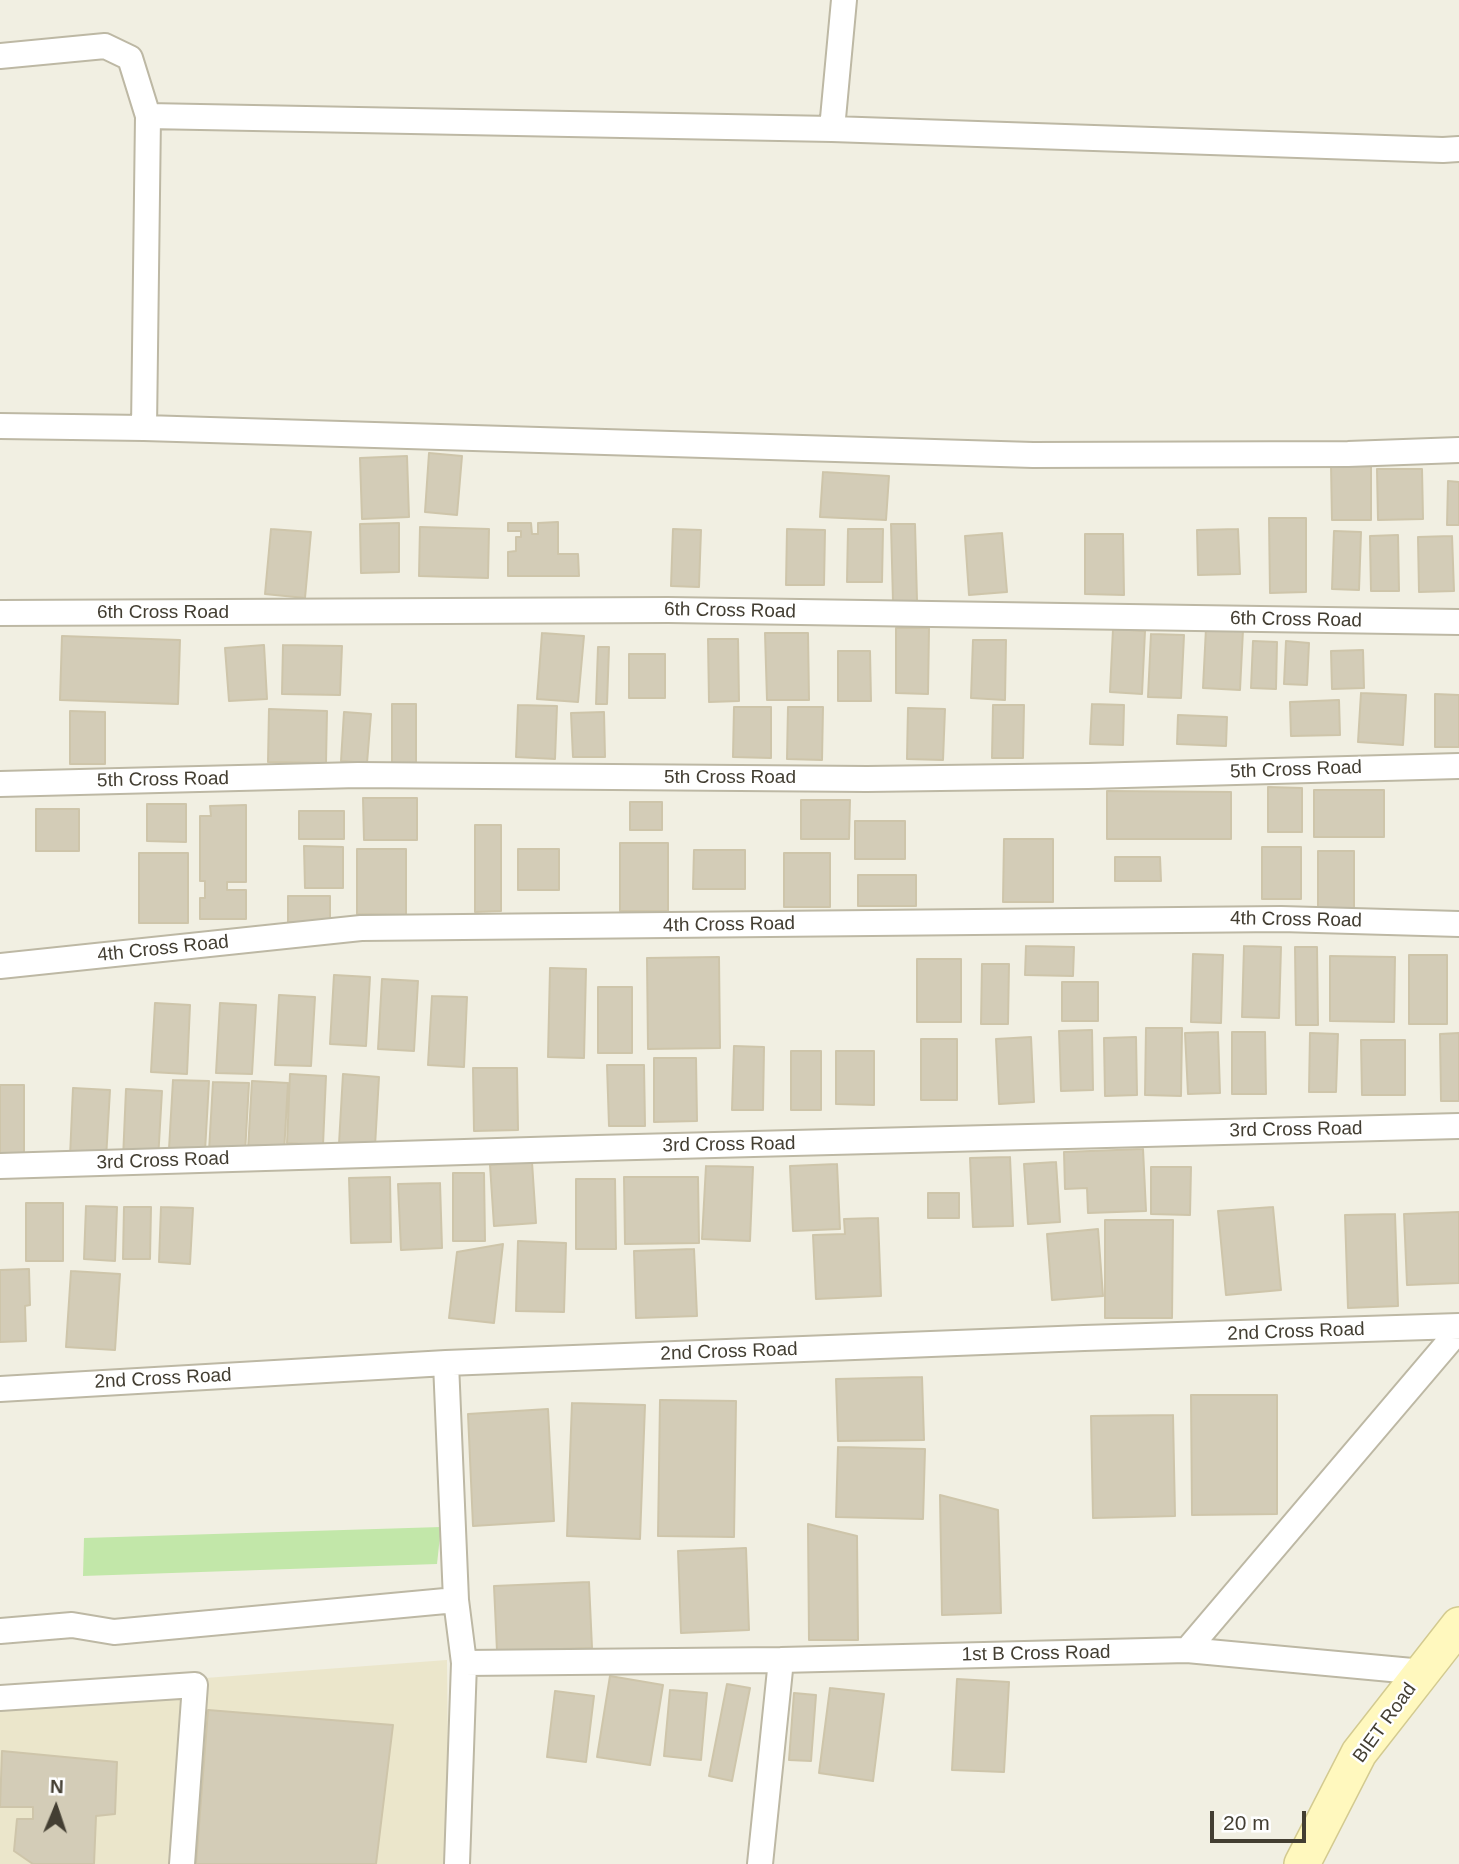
<!DOCTYPE html>
<style>
body{margin:0}
#map{position:relative;width:1459px;height:1864px;overflow:hidden;background:#f1efe2;font-family:Helvetica,sans-serif}
canvas{display:block}
.north{position:absolute;left:21px;top:1773px;width:70px;height:70px;-webkit-text-stroke:5px #fff;paint-order:stroke;rotate:2deg;font-size:19px;font-weight:700;line-height:28px;text-align:center;color:#433e32}
.north::after{content:'';display:block;margin:auto;width:24px;height:32px;background:#433e32;clip-path:polygon(50% 0,100% 100%,50% 72%,0 100%)}
.scale{position:absolute;left:1210px;top:1811px;width:96px;height:32px;box-sizing:border-box;border:4px solid #433e32;border-top:0;padding-left:9px;font-size:21px;line-height:24px;white-space:nowrap;color:#433e32;-webkit-text-stroke:5px #fff;paint-order:stroke}
</style>
<div id="map">
<canvas width="1459" height="1864"></canvas>
<div class="north">N</div>
<div class="scale">20 m</div>
</div>
<script>
const ctx = document.querySelector('canvas').getContext('2d');
ctx.lineJoin = 'round';
function fill(path, color) {
  ctx.fillStyle = color;
  ctx.fill(path, 'evenodd');
}
function toPath(rows) {
  const path = new Path2D();
  for (const r of rows) {
    path.moveTo(r[0], r[1]);
    for (let i = 2; i < r.length; i += 2) path.lineTo(r[i], r[i + 1]);
  }
  return path;
}
function strokePath(path, color, width, dash) {
  ctx.strokeStyle = color;
  ctx.lineWidth = width;
  ctx.lineCap = dash ? 'butt' : 'round';
  ctx.setLineDash(dash || []);
  ctx.stroke(path);
}
function write(font, color, halo, rows, align = 'center') {
  ctx.font = font + ' Helvetica,sans-serif';
  ctx.lineWidth = 5;
  ctx.setLineDash([]);
  ctx.textBaseline = 'middle';
  ctx.strokeStyle = halo;
  ctx.fillStyle = color;
  for (const [text, x, y, turn = 0] of rows) {
    ctx.save();
    ctx.translate(x, y);
    ctx.rotate((+turn || 0) * Math.PI / 180);
    ctx.textAlign = isNaN(turn) ? turn : align;
    if (halo) ctx.strokeText(text, 0, 0);
    ctx.fillText(text, 0, 0);
    ctx.restore();
  }
}
const education = toPath([
 [447,1660,449,1864,0,1864,0,1706,165,1681]
]);
const green = toPath([
 [441,1527,437,1564,83,1576,84,1538]
]);
const building = toPath([
 [429,453,462,456,457,515,425,512,429,453],
 [407,456,409,517,362,519,360,458,407,456],
 [1331,464,1371,464,1371,520,1332,520,1331,464],
 [1377,469,1422,469,1423,519,1378,520,1377,469],
 [823,472,889,476,886,520,820,517,823,472],
 [1448,481,1459,482,1459,525,1447,525,1448,481],
 [1269,518,1306,518,1306,592,1270,593,1269,518],
 [558,522,558,554,578,554,579,576,508,576,508,552,516,551,516,537,521,537,521,531,508,531,508,523,531,523,532,534,538,534,538,523,558,522],
 [399,523,399,572,361,573,360,524,399,523],
 [891,524,915,524,917,601,893,602,891,524],
 [420,527,489,529,488,578,419,576,420,527],
 [271,529,311,532,305,598,265,594,271,529],
 [673,529,701,530,699,587,671,586,673,529],
 [787,529,825,530,824,585,786,585,787,529],
 [848,529,883,529,882,582,847,582,848,529],
 [1238,529,1240,574,1198,575,1197,530,1238,529],
 [1334,531,1361,532,1359,590,1332,589,1334,531],
 [1002,533,1007,592,969,595,965,536,1002,533],
 [1085,534,1123,534,1124,595,1085,594,1085,534],
 [1398,535,1399,591,1371,591,1370,536,1398,535],
 [1452,536,1454,591,1419,592,1418,537,1452,536],
 [896,628,929,628,928,694,896,693,896,628],
 [1206,628,1243,630,1240,690,1203,688,1206,628],
 [1113,629,1145,631,1142,694,1110,692,1113,629],
 [542,633,584,636,578,702,537,699,542,633],
 [765,633,808,633,809,700,767,700,765,633],
 [1151,634,1184,635,1181,698,1148,697,1151,634],
 [62,636,180,640,178,704,60,700,62,636],
 [708,639,738,639,739,701,709,702,708,639],
 [973,640,1006,640,1005,700,971,698,973,640],
 [1253,641,1277,642,1276,689,1251,688,1253,641],
 [1286,641,1309,643,1307,685,1284,684,1286,641],
 [264,645,267,699,229,701,225,648,264,645],
 [283,645,342,646,340,695,282,694,283,645],
 [598,647,609,647,607,704,596,704,598,647],
 [1363,650,1364,688,1332,689,1331,651,1363,650],
 [838,651,870,651,871,701,838,701,838,651],
 [629,654,665,654,665,698,629,698,629,654],
 [1361,693,1406,695,1403,745,1358,742,1361,693],
 [1435,694,1459,695,1459,747,1435,747,1435,694],
 [1339,700,1340,735,1291,736,1290,702,1339,700],
 [392,704,416,704,416,766,392,766,392,704],
 [1092,704,1124,705,1123,745,1090,744,1092,704],
 [518,705,557,706,555,759,516,757,518,705],
 [993,705,1024,705,1023,758,992,758,993,705],
 [734,707,771,707,771,758,733,757,734,707],
 [788,707,823,707,822,760,787,759,788,707],
 [908,708,945,709,943,760,907,759,908,708],
 [269,709,327,711,326,763,268,762,269,709],
 [70,711,105,712,105,764,70,764,70,711],
 [344,712,371,714,367,763,341,761,344,712],
 [604,712,605,757,573,757,571,713,604,712],
 [1178,715,1227,717,1226,746,1177,744,1178,715],
 [1268,787,1302,788,1302,832,1268,832,1268,787],
 [1314,790,1384,790,1384,837,1314,837,1314,790],
 [1107,791,1231,792,1231,839,1107,839,1107,791],
 [363,798,417,798,417,840,364,840,363,798],
 [801,800,850,800,849,839,801,839,801,800],
 [630,802,662,802,662,830,630,830,630,802],
 [147,804,186,804,186,842,147,841,147,804],
 [246,805,246,882,227,882,227,890,246,890,246,919,200,919,200,898,205,898,205,881,200,881,200,816,211,816,210,806,246,805],
 [36,809,79,809,79,851,36,851,36,809],
 [299,811,344,811,344,839,299,839,299,811],
 [855,821,905,821,905,859,855,859,855,821],
 [475,825,501,825,501,911,475,912,475,825],
 [1004,839,1053,839,1053,902,1003,902,1004,839],
 [620,843,668,843,668,911,620,911,620,843],
 [304,846,343,847,343,888,305,888,304,846],
 [1262,847,1301,847,1301,899,1262,899,1262,847],
 [357,849,406,849,406,915,357,914,357,849],
 [518,849,559,849,559,890,518,890,518,849],
 [694,850,745,850,745,889,693,889,694,850],
 [1318,851,1354,851,1354,911,1318,911,1318,851],
 [139,853,188,853,188,923,139,923,139,853],
 [784,853,830,853,830,907,784,907,784,853],
 [1115,857,1160,857,1161,881,1115,881,1115,857],
 [858,875,916,875,916,906,858,906,858,875],
 [288,896,330,896,330,922,288,922,288,896],
 [1026,946,1074,947,1073,976,1025,975,1026,946],
 [1244,946,1281,947,1279,1018,1242,1017,1244,946],
 [1295,947,1317,947,1318,1025,1296,1025,1295,947],
 [1193,954,1223,955,1221,1023,1191,1022,1193,954],
 [1409,955,1447,955,1447,1024,1409,1024,1409,955],
 [1330,956,1395,957,1394,1022,1330,1021,1330,956],
 [719,957,720,1048,648,1049,647,958,719,957],
 [917,959,961,959,961,1022,917,1022,917,959],
 [982,964,1009,964,1008,1024,981,1024,982,964],
 [550,968,586,969,584,1058,548,1057,550,968],
 [334,975,370,977,366,1046,330,1044,334,975],
 [382,979,418,981,414,1051,378,1049,382,979],
 [1062,982,1098,982,1098,1021,1062,1021,1062,982],
 [598,987,632,987,632,1053,598,1053,598,987],
 [279,995,315,997,311,1066,275,1065,279,995],
 [432,996,467,997,464,1067,428,1065,432,996],
 [155,1003,190,1005,187,1074,151,1072,155,1003],
 [220,1003,256,1005,252,1074,216,1073,220,1003],
 [1146,1028,1182,1028,1181,1096,1145,1095,1146,1028],
 [1092,1030,1093,1090,1061,1091,1059,1031,1092,1030],
 [1218,1032,1220,1093,1188,1094,1185,1033,1218,1032],
 [1232,1032,1265,1032,1266,1094,1232,1094,1232,1032],
 [1310,1033,1338,1034,1336,1092,1309,1092,1310,1033],
 [1459,1033,1459,1101,1441,1101,1440,1034,1459,1033],
 [1031,1037,1034,1102,999,1104,996,1039,1031,1037],
 [1136,1037,1137,1095,1105,1096,1104,1038,1136,1037],
 [921,1039,957,1039,957,1100,921,1100,921,1039],
 [1361,1040,1405,1040,1405,1095,1362,1095,1361,1040],
 [734,1046,764,1047,763,1110,732,1110,734,1046],
 [791,1051,821,1051,821,1110,791,1110,791,1051],
 [836,1051,874,1051,874,1105,836,1104,836,1051],
 [654,1058,696,1058,697,1121,654,1122,654,1058],
 [607,1065,644,1065,645,1126,609,1126,607,1065],
 [473,1068,517,1068,518,1130,474,1131,473,1068],
 [290,1074,326,1076,323,1145,287,1143,290,1074],
 [343,1074,379,1077,375,1146,339,1144,343,1074],
 [173,1080,209,1081,205,1151,169,1149,173,1080],
 [252,1081,288,1083,284,1153,248,1150,252,1081],
 [213,1082,249,1083,245,1153,209,1151,213,1082],
 [0,1085,24,1085,24,1159,0,1159,0,1085],
 [73,1088,110,1090,106,1159,70,1157,73,1088],
 [126,1089,162,1091,158,1160,123,1159,126,1089],
 [1143,1149,1146,1211,1088,1213,1087,1188,1065,1189,1064,1152,1143,1149],
 [1010,1157,1013,1226,973,1227,970,1158,1010,1157],
 [532,1162,536,1223,494,1226,490,1165,532,1162],
 [1056,1162,1060,1222,1028,1224,1024,1164,1056,1162],
 [837,1164,840,1229,793,1231,790,1166,837,1164],
 [706,1166,753,1167,750,1241,702,1239,706,1166],
 [1151,1167,1191,1167,1190,1215,1151,1214,1151,1167],
 [453,1173,484,1173,485,1241,453,1241,453,1173],
 [390,1177,391,1242,351,1243,349,1178,390,1177],
 [624,1177,698,1177,699,1243,625,1244,624,1177],
 [576,1179,615,1179,616,1249,576,1249,576,1179],
 [440,1183,442,1248,401,1250,398,1184,440,1183],
 [928,1193,959,1193,959,1218,928,1218,928,1193],
 [26,1203,63,1203,63,1261,26,1261,26,1203],
 [86,1206,117,1207,115,1261,84,1259,86,1206],
 [124,1207,151,1207,150,1259,123,1259,124,1207],
 [161,1207,193,1208,190,1264,159,1262,161,1207],
 [1273,1207,1281,1290,1226,1295,1218,1211,1273,1207],
 [1459,1212,1459,1283,1407,1285,1404,1214,1459,1212],
 [1395,1214,1398,1306,1348,1308,1345,1215,1395,1214],
 [878,1218,881,1296,816,1299,813,1235,845,1234,844,1219,878,1218],
 [1105,1220,1173,1220,1172,1318,1105,1318,1105,1220],
 [1098,1229,1103,1296,1052,1300,1047,1234,1098,1229],
 [518,1241,566,1243,564,1312,516,1311,518,1241],
 [503,1244,494,1323,449,1318,457,1252,503,1244],
 [694,1249,697,1316,636,1318,634,1251,694,1249],
 [29,1269,30,1305,25,1306,26,1341,0,1342,0,1270,29,1269],
 [71,1271,120,1274,115,1350,66,1347,71,1271],
 [922,1377,924,1440,838,1441,836,1379,922,1377],
 [1191,1395,1277,1395,1277,1514,1192,1515,1191,1395],
 [660,1400,736,1401,734,1537,658,1536,660,1400],
 [572,1403,645,1405,640,1539,567,1536,572,1403],
 [548,1409,554,1521,473,1526,468,1414,548,1409],
 [1173,1415,1175,1516,1093,1518,1091,1416,1173,1415],
 [838,1447,925,1449,923,1519,836,1517,838,1447],
 [940,1495,998,1510,1001,1613,942,1615,940,1495],
 [808,1524,857,1536,858,1640,809,1640,808,1524],
 [746,1548,749,1630,681,1633,678,1551,746,1548],
 [589,1582,592,1648,497,1651,494,1586,589,1582],
 [610,1676,663,1685,650,1765,597,1757,610,1676],
 [957,1679,1009,1682,1004,1772,952,1770,957,1679],
 [727,1684,750,1688,732,1781,709,1776,727,1684],
 [830,1688,884,1694,873,1781,819,1773,830,1688],
 [670,1690,707,1693,701,1760,664,1756,670,1690],
 [555,1691,594,1696,586,1762,547,1757,555,1691],
 [794,1693,816,1695,811,1761,789,1760,794,1693],
 [208,1710,393,1725,376,1864,196,1864,208,1710],
 [2,1751,117,1762,115,1814,96,1816,94,1864,33,1864,14,1851,17,1819,33,1819,33,1807,0,1807,2,1751]
]);
const street = toPath([
 [844,0,832,129,148,116,144,428,1033,455,1348,454,1459,450],
 [0,56,105,46,130,58,148,116],
 [832,129,1443,150,1459,149],
 [0,426,144,428],
 [0,613,668,610,1459,622],
 [0,784,358,775,867,779,1088,776,1459,766],
 [0,966,361,928,1281,919,1459,924],
 [0,1166,597,1148,1459,1126],
 [0,1389,446,1363,1084,1338,1459,1326],
 [456,1600,464,1663,457,1864],
 [0,1631,72,1625,114,1632,456,1600,446,1363],
 [1187,1650,1423,1672],
 [464,1663,781,1660,1187,1650,1459,1330],
 [0,1698,195,1685,182,1864],
 [760,1864,781,1660]
]);
const secondary = toPath([
 [1302,1864,1359,1753,1459,1625]
]);
const streetNames = [
 ["6th Cross Road",730,611,1],
 ["6th Cross Road",163,613],
 ["6th Cross Road",1296,620,1],
 ["5th Cross Road",1296,770,-2],
 ["5th Cross Road",730,778],
 ["5th Cross Road",163,780,-1],
 ["4th Cross Road",1296,920,1],
 ["4th Cross Road",729,925,-1],
 ["4th Cross Road",163,949,-6],
 ["3rd Cross Road",1296,1130,-1],
 ["3rd Cross Road",729,1145,-1],
 ["3rd Cross Road",163,1161,-2],
 ["2nd Cross Road",1296,1332,-2],
 ["2nd Cross Road",729,1352,-2],
 ["2nd Cross Road",163,1379,-3],
 ["1st B Cross Road",1036,1654,-1],
 ["BIET Road",1385,1723,-54]
];
fill(education, '#ebe6cb');
fill(green, '#c2e7a9');
fill(building, '#d3ccb7');
strokePath(building, '#cec5aa', 2);
strokePath(street, '#bdb8a4', 28);
strokePath(secondary, '#d3ca90', 38);
strokePath(street, '#fff', 24);
strokePath(secondary, '#fff8be', 35);
write('19px', '#433e32', '#fff', streetNames);
</script>
